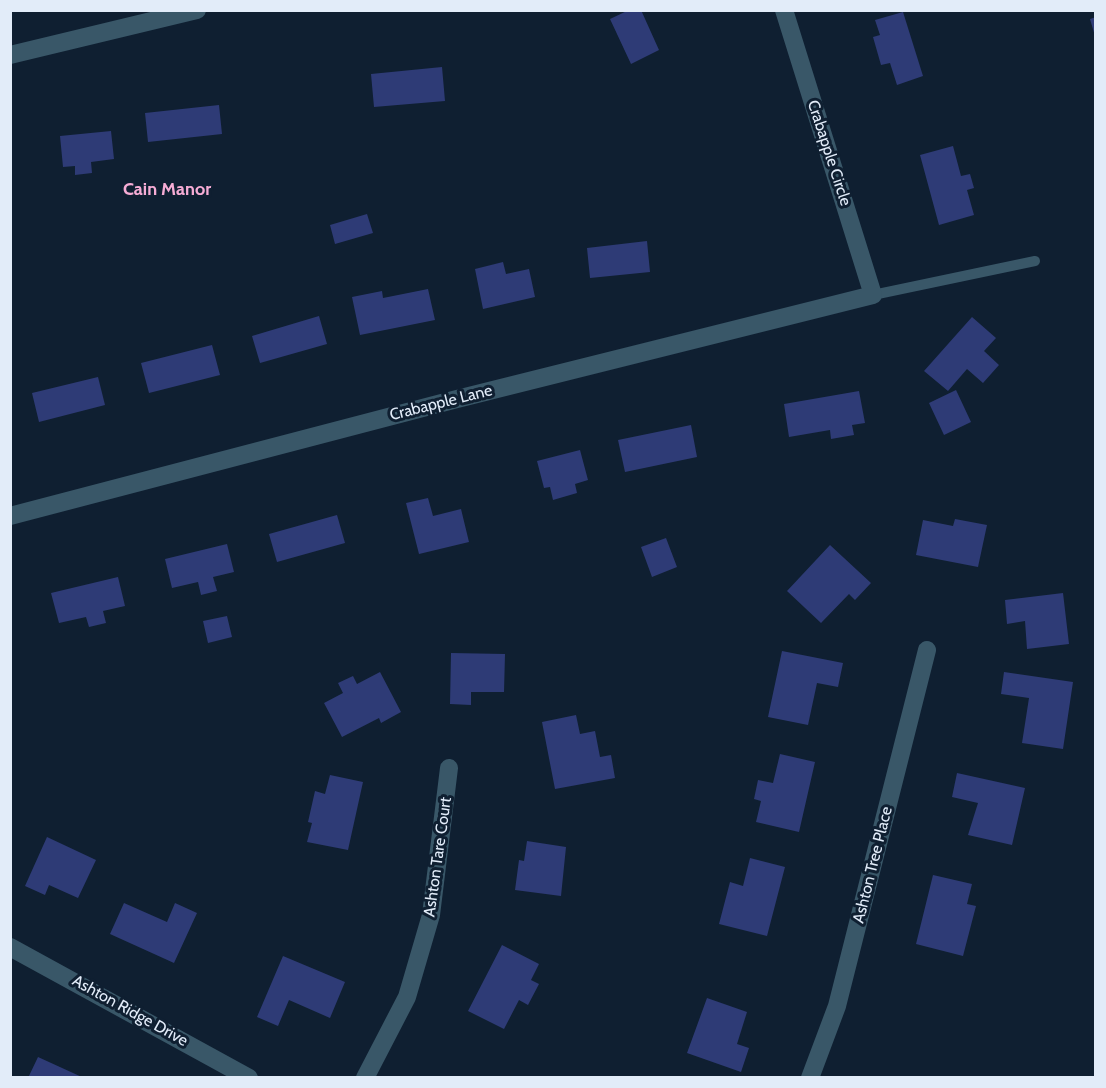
<!DOCTYPE html>
<style>
body{margin:0}
#map{position:relative;width:1106px;height:1088px;overflow:hidden;background:#0f1f31;font-family:Cabin,sans-serif}
canvas{display:block}
.frame{position:absolute;inset:0;border:12px solid #e2ecf9;pointer-events:none}
</style>
<div id="map">
<canvas width="1106" height="1088"></canvas>
<div class="frame"></div>
</div>
<script>
const ctx = document.querySelector('canvas').getContext('2d');
ctx.lineJoin = 'round';
function fill(path, color) {
  ctx.fillStyle = color;
  ctx.fill(path, 'evenodd');
}
function toPath(rows) {
  const path = new Path2D();
  for (const r of rows) {
    path.moveTo(r[0], r[1]);
    for (let i = 2; i < r.length; i += 2) path.lineTo(r[i], r[i + 1]);
  }
  return path;
}
function strokePath(path, color, width, dash) {
  ctx.strokeStyle = color;
  ctx.lineWidth = width;
  ctx.lineCap = dash ? 'butt' : 'round';
  ctx.setLineDash(dash || []);
  ctx.stroke(path);
}
function write(font, color, halo, rows, align = 'center') {
  ctx.font = font + ' Cabin,sans-serif';
  ctx.lineWidth = 6;
  ctx.setLineDash([]);
  ctx.textBaseline = 'middle';
  ctx.strokeStyle = halo;
  ctx.fillStyle = color;
  for (const [text, x, y, turn = 0] of rows) {
    ctx.save();
    ctx.translate(x, y);
    ctx.rotate((+turn || 0) * Math.PI / 180);
    ctx.textAlign = isNaN(turn) ? turn : align;
    if (halo) ctx.strokeText(text, 0, 0);
    ctx.fillText(text, 0, 0);
    ctx.restore();
  }
}
const building = toPath([
 [629,10,641,10,659,50,631,64,610,19],
 [903,12,923,76,897,85,890,63,881,65,873,37,880,35,875,20],
 [1096,17,1096,36,1095,36,1090,19],
 [442,67,445,101,374,107,371,74],
 [219,105,222,134,148,142,145,113],
 [111,131,114,159,91,162,92,173,75,175,75,166,63,167,60,136],
 [953,146,961,176,970,174,974,188,967,190,974,215,939,225,920,155],
 [367,214,373,233,335,244,330,225],
 [647,241,650,272,590,278,587,248],
 [503,262,506,274,529,269,535,297,483,309,475,269],
 [428,289,435,320,360,335,352,297,382,291,383,298],
 [319,316,327,344,260,363,252,336],
 [972,317,996,338,984,351,999,365,983,383,967,369,948,391,924,371],
 [212,345,220,375,149,393,141,363],
 [98,377,105,405,39,422,32,393],
 [956,390,971,422,944,435,929,403],
 [859,391,865,423,852,425,854,435,831,439,830,430,789,437,784,404],
 [691,425,697,457,625,472,618,440],
 [580,450,588,480,575,484,577,493,553,500,550,487,544,488,537,461],
 [428,498,433,516,461,509,469,542,419,554,406,503],
 [337,515,345,543,277,562,269,534],
 [955,519,987,525,978,567,916,555,923,520,953,526],
 [666,538,677,567,652,577,641,547],
 [227,544,234,572,213,577,217,591,201,595,198,582,172,588,165,559],
 [830,545,871,583,855,600,849,594,821,623,787,591],
 [118,577,125,606,103,611,106,623,89,627,86,617,59,623,51,593],
 [1063,593,1069,644,1027,649,1025,621,1007,624,1005,600],
 [227,616,232,637,208,643,203,621],
 [782,651,843,663,838,687,817,683,808,725,768,717],
 [451,653,505,654,504,692,471,692,471,705,450,704],
 [380,672,401,712,381,723,379,718,342,737,324,703,343,693,338,683,353,676,357,684],
 [1004,672,1073,682,1063,749,1022,743,1029,698,1001,694],
 [576,715,580,734,595,731,600,757,611,755,615,778,555,789,542,722],
 [780,754,815,762,799,832,756,822,761,801,754,799,758,780,773,783],
 [957,773,1025,788,1012,845,968,835,978,803,952,797],
 [330,775,363,782,348,850,307,842,312,823,308,822,315,791,325,794],
 [47,837,96,860,78,898,49,885,45,895,25,886],
 [527,841,566,847,561,896,515,890,519,860,524,861],
 [750,858,785,867,767,936,719,924,730,882,743,886],
 [933,875,972,884,967,904,976,906,963,956,916,944],
 [124,903,167,922,175,903,197,913,174,963,110,934],
 [502,945,539,964,531,980,539,984,528,1005,519,1000,504,1029,468,1011],
 [283,956,345,982,330,1018,289,1000,278,1026,257,1017],
 [707,998,747,1012,737,1044,749,1048,741,1072,687,1053],
 [38,1057,84,1078,28,1078]
]);
const lane = toPath([
 [873,295,1035,261]
]);
const street = toPath([
 [10,55,197,10],
 [10,516,457,399,873,295,784,10],
 [10,947,249,1078],
 [365,1078,407,997,431,915,449,768],
 [810,1078,837,1006,927,650]
]);
const streetNames = [
 ["Crabapple Circle",829,153,72],
 ["Crabapple Lane",441,403,-14],
 ["Ashton Tare Court",438,857,-82],
 ["Ashton Tree Place",873,865,-76],
 ["Ashton Ridge Drive",130,1011,29]
];
const neighbourhoodNames = [
 ["Cain Manor",167,190]
];
fill(building, '#2e3b76');
strokePath(lane, '#395768', 10);
strokePath(street, '#395768', 18);
write('16px', '#e2ecf9', '#0f1f31', streetNames);
write('bold 18px', '#f6acd5', '#0f1f31', neighbourhoodNames);
</script>
